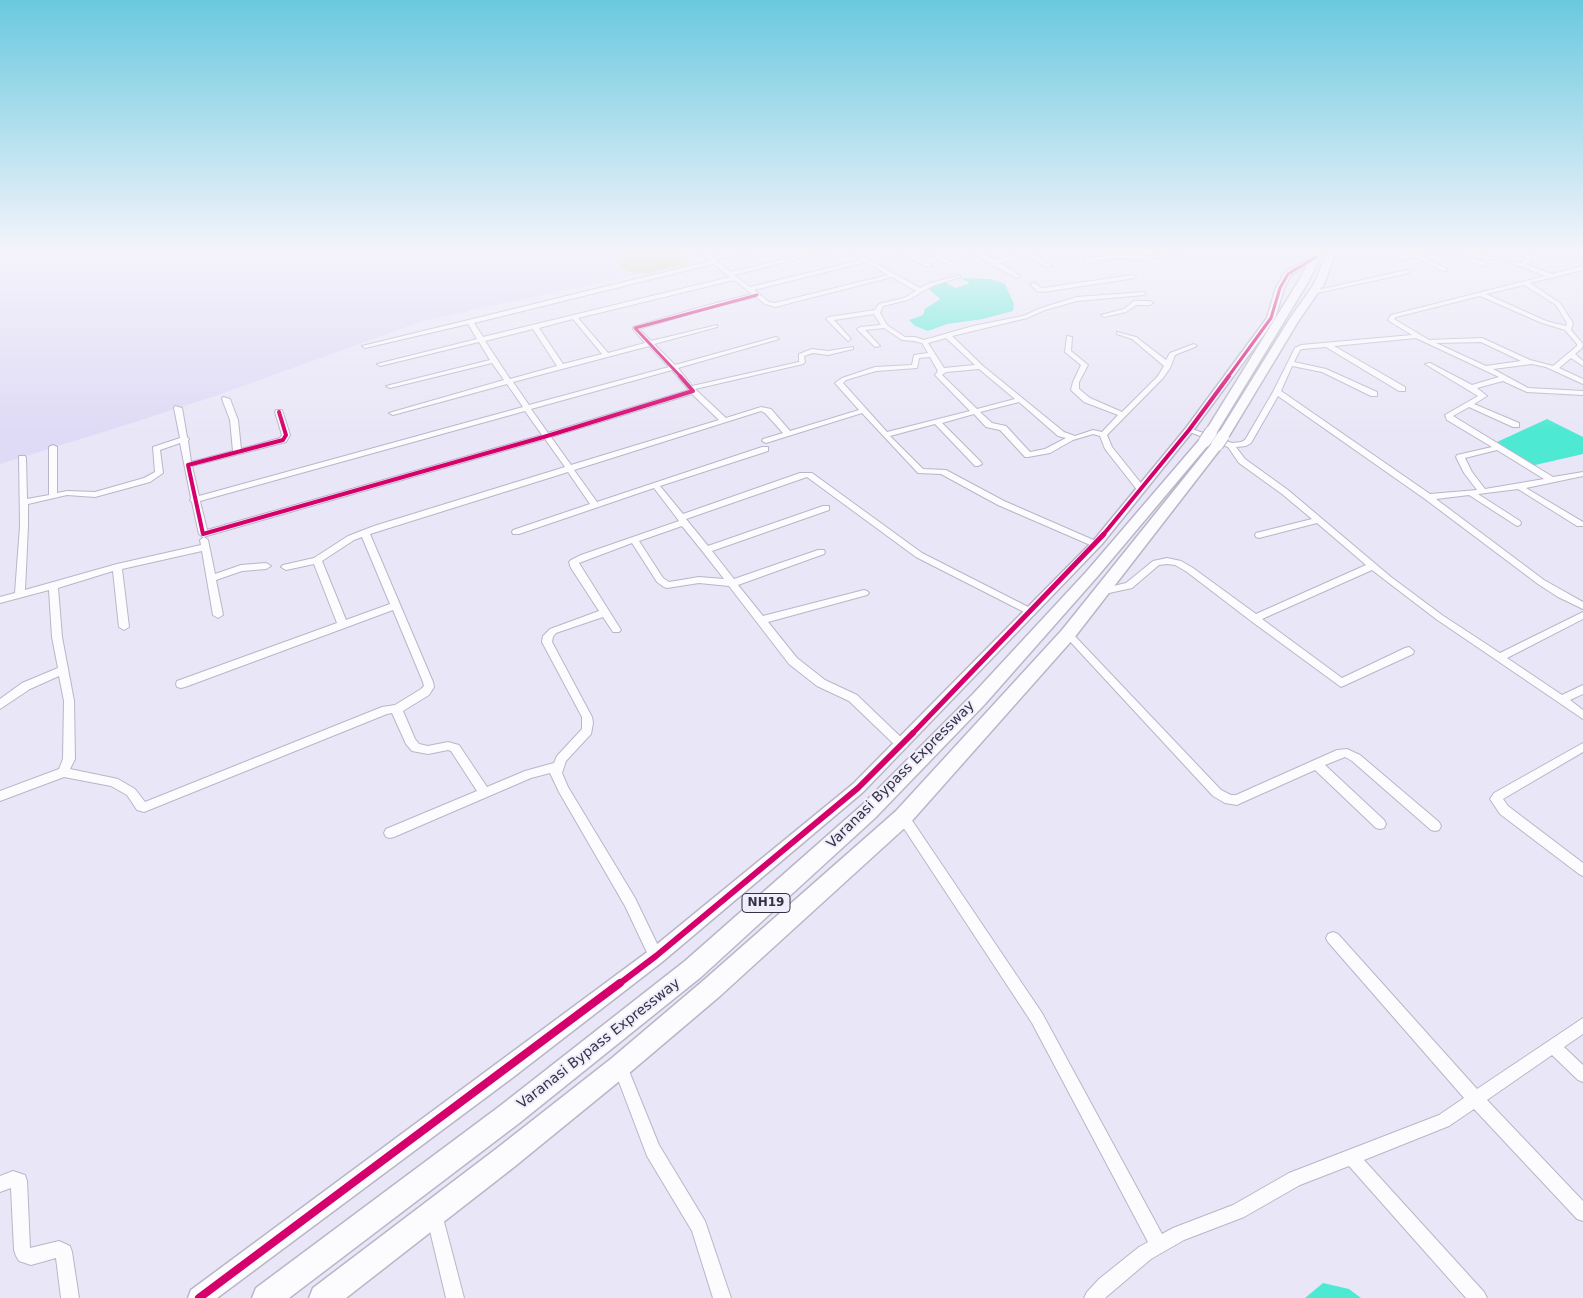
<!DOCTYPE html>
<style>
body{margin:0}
canvas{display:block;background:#e9e6f7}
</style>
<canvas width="1583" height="1298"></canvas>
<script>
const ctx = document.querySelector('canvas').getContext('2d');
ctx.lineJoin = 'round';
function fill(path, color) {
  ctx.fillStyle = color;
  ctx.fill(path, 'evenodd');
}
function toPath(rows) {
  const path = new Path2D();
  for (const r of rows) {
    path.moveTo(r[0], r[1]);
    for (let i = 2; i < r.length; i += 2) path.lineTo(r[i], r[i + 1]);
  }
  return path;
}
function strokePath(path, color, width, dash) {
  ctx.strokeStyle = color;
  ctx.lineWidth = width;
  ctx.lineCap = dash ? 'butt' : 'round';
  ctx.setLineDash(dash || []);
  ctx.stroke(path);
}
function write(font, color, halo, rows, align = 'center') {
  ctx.font = font + ' "DejaVu Sans",sans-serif';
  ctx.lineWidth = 4;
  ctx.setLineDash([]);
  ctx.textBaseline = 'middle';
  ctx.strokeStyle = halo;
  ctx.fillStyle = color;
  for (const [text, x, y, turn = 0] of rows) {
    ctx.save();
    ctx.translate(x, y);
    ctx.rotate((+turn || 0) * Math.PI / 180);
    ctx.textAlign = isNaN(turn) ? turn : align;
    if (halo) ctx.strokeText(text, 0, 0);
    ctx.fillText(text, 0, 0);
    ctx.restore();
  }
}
const built = toPath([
 [0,251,675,251,691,263,423,321,215,396,132,423,0,464]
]);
const green = toPath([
 [651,251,675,251,691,263,648,273,630,272,619,267,622,259,630,254]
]);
const water = toPath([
 [960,278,992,279,1005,284,1014,304,1013,311,983,319,947,324,928,331,915,326,909,320,923,315,925,309,940,299,929,289,944,282,956,288,970,283],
 [1547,419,1583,437,1583,454,1531,466,1497,442],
 [1323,1283,1349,1289,1361,1298,1305,1298]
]);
const minor = toPath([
 [711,251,718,251,708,255,711,257,743,251,751,251,751,252,715,260,731,272,819,251,827,251,734,275,750,287,861,260,848,251,853,251,920,288,928,284,960,275,960,277,932,286,908,300,883,306,880,313,887,325,905,337,915,337,924,340,973,326,1023,316,1041,308,1077,297,1145,292,1145,294,1143,295,1077,301,1045,310,1027,318,952,336,983,366,1064,432,1075,436,1093,430,1102,432,1118,415,1084,402,1071,390,1073,382,1081,365,1065,352,1067,336,1072,337,1071,351,1088,365,1079,382,1079,389,1090,398,1122,412,1158,376,1164,366,1132,339,1117,334,1117,332,1136,337,1166,360,1170,353,1194,344,1197,346,1175,355,1170,368,1163,378,1107,435,1112,447,1144,487,1144,491,1138,491,1105,449,1100,436,1093,434,1073,440,1050,453,1028,457,1025,457,1000,430,986,427,974,414,942,423,981,462,982,464,978,466,975,466,935,424,890,436,923,469,946,470,1004,501,1098,542,1099,544,1095,547,998,505,941,474,918,473,862,413,766,443,762,441,763,439,783,433,765,413,761,411,574,470,597,502,762,447,768,447,768,451,660,486,683,514,800,473,812,473,922,553,1034,610,1036,612,1034,614,1028,614,916,557,807,477,686,519,708,546,823,506,829,506,829,510,712,551,734,579,818,550,824,550,825,552,824,554,738,585,763,616,864,590,867,591,869,593,867,595,768,622,797,658,825,680,857,695,906,742,908,745,906,748,902,749,898,748,849,701,817,686,789,664,729,586,699,583,667,588,664,587,657,582,632,543,579,563,621,630,619,632,613,632,603,617,556,633,553,637,552,642,592,717,593,723,591,734,566,761,562,773,568,787,635,898,663,956,661,961,656,963,651,961,625,906,559,792,550,773,531,778,394,837,390,838,386,837,384,833,386,829,477,791,451,751,448,750,428,754,412,751,406,744,392,713,387,714,144,812,137,810,127,795,111,786,64,777,0,801,0,791,59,769,63,759,64,701,59,676,30,689,0,709,0,699,22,683,58,668,52,637,49,590,0,603,0,597,15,593,20,526,19,456,25,456,26,458,27,499,49,495,49,447,53,445,57,447,57,493,67,491,95,492,144,478,155,472,153,447,180,438,174,408,175,406,182,408,187,437,189,439,188,441,191,462,233,451,230,420,222,399,223,397,230,399,238,420,241,449,280,438,282,435,275,412,276,410,282,410,290,435,286,442,192,466,199,496,523,407,507,384,393,415,389,413,504,380,492,363,390,388,386,386,490,360,479,342,380,366,377,364,477,339,468,324,365,348,362,346,710,261,701,254,711,251],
 [866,262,888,275,775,303,769,302,754,290,866,262],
 [713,264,730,277,483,337,474,323,713,264],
 [892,277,916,291,904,298,879,304,875,310,829,317,826,319,848,341,851,339,834,320,874,314,881,325,860,327,857,329,875,347,880,346,865,330,884,328,902,340,914,341,922,343,928,353,914,355,912,365,875,367,842,378,835,383,859,410,790,431,771,409,761,407,726,418,695,389,803,364,805,362,804,356,813,353,828,355,853,349,853,347,828,351,812,349,799,354,799,362,692,386,678,368,779,339,776,337,675,365,654,344,717,327,717,325,651,341,639,329,709,308,756,297,765,304,775,307,892,277],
 [734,280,752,294,705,306,633,327,633,329,645,343,608,353,578,318,734,280],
 [573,319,602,354,563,364,539,328,573,319],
 [533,329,557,366,510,379,485,341,533,329],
 [946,338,975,365,944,368,928,343,946,338],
 [649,346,669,367,529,405,513,382,649,346],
 [930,357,938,371,935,375,936,376,970,411,887,432,843,383,846,380,876,371,917,368,919,358,930,357],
 [979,369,1015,399,977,409,942,375,946,372,979,369],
 [672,370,689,390,548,433,531,409,672,370],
 [692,394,719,420,571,465,551,437,692,394],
 [1019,402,1058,436,1066,438,1045,449,1030,452,1006,426,992,423,980,412,1019,402],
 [525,411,542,435,207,530,200,501,525,411],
 [545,439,565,467,374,526,348,536,314,558,283,565,281,567,286,570,314,564,337,623,177,681,176,684,177,687,181,688,185,687,393,610,423,682,424,686,421,689,395,705,382,707,145,802,135,789,118,779,70,769,75,759,74,701,62,637,58,588,113,571,119,627,124,630,129,627,122,569,202,551,213,615,218,618,223,615,216,580,242,571,266,569,271,566,266,563,241,565,215,574,208,540,204,537,200,540,201,545,117,564,25,590,28,526,28,504,67,495,95,497,150,482,163,473,160,450,180,443,191,498,190,500,192,502,199,534,203,537,545,439],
 [568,472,590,504,513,530,512,532,513,534,519,534,654,488,679,521,581,555,571,560,569,562,571,568,599,611,550,629,543,636,542,642,582,717,582,729,557,756,554,763,525,771,487,787,459,745,448,742,428,746,419,744,415,739,403,711,429,695,434,687,433,682,370,534,568,472],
 [682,526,703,552,724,579,699,577,669,582,663,578,639,541,682,526],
 [362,537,390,604,346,620,322,561,354,540,362,537],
 [896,251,902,251,933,266,928,267,896,251],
 [923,251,929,251,955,264,950,265,923,251],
 [968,251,974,251,995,260,1028,252,1052,266,1047,267,1027,256,1000,263,1019,275,1019,277,1017,278,968,251],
 [1173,251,1181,251,1150,260,1112,258,1086,262,1083,260,1112,254,1150,256,1173,251],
 [1431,251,1441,251,1421,256,1447,269,1447,271,1443,271,1415,257,1397,260,1394,258,1414,252,1431,251],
 [1452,251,1460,251,1520,263,1526,259,1521,251,1526,251,1532,260,1525,264,1552,274,1583,266,1583,270,1530,283,1560,303,1573,323,1571,330,1583,344,1582,348,1575,354,1583,361,1583,366,1571,358,1559,368,1583,379,1583,384,1546,367,1532,364,1493,369,1528,388,1583,391,1583,395,1527,392,1503,381,1477,388,1487,396,1474,404,1519,423,1519,427,1513,427,1469,407,1453,416,1553,477,1583,472,1583,476,1526,488,1583,522,1583,526,1577,526,1518,489,1478,494,1520,521,1521,523,1520,525,1517,526,1469,495,1436,499,1544,580,1583,602,1583,609,1558,597,1538,584,1425,499,1278,396,1251,443,1246,446,1236,447,1245,459,1288,490,1391,577,1442,615,1500,653,1583,612,1583,619,1507,658,1562,695,1583,685,1583,694,1570,700,1583,710,1583,719,1436,619,1372,570,1262,619,1342,678,1405,648,1409,647,1414,651,1413,654,1341,687,1251,621,1187,572,1175,565,1167,564,1159,565,1132,588,1100,595,1097,594,1095,592,1097,590,1126,583,1153,561,1167,558,1181,561,1193,568,1256,614,1366,565,1317,523,1259,538,1256,537,1255,535,1256,533,1312,519,1282,494,1239,463,1228,447,1185,430,1189,428,1232,443,1241,442,1245,440,1273,392,1295,348,1301,345,1412,335,1389,321,1388,320,1391,315,1545,276,1512,263,1454,253,1452,251],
 [1524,285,1556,305,1567,323,1566,326,1546,321,1486,294,1524,285],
 [1480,296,1542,323,1565,330,1577,344,1577,346,1553,366,1530,360,1482,338,1429,340,1394,319,1396,317,1480,296],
 [1416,338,1499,377,1472,385,1430,363,1425,364,1478,396,1445,415,1447,420,1492,447,1457,455,1456,457,1464,473,1477,490,1430,494,1281,391,1292,366,1322,372,1371,396,1377,396,1377,392,1326,369,1294,362,1300,350,1302,349,1326,347,1399,391,1405,391,1405,387,1334,346,1416,338],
 [1481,342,1521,361,1486,366,1436,343,1481,342],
 [1497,450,1544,479,1485,489,1472,472,1465,458,1497,450],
 [1468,256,1486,263,1487,264,1484,266,1466,259,1465,258,1468,256],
 [1407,270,1409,271,1409,273,1312,294,1309,292,1407,270],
 [1133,275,1136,277,1135,278,1043,292,1037,291,1030,284,1035,283,1041,288,1043,288,1133,275],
 [1134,301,1150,301,1153,303,1150,305,1136,305,1126,312,1104,317,1101,315,1124,309,1134,301],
 [1068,631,1071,632,1221,790,1231,795,1236,795,1337,750,1347,749,1360,755,1439,822,1441,826,1439,830,1435,831,1431,830,1352,761,1345,757,1325,765,1384,820,1386,824,1384,828,1380,829,1376,828,1315,770,1241,803,1237,805,1225,803,1213,796,1065,636,1063,634,1068,631],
 [1583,743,1583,752,1503,799,1508,806,1583,863,1583,876,1579,874,1500,814,1490,799,1494,793,1583,743],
 [903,812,907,813,1042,1013,1162,1234,1173,1228,1233,1205,1289,1173,1439,1115,1464,1098,1328,942,1326,938,1328,934,1333,932,1338,934,1477,1089,1583,1018,1583,1034,1564,1047,1583,1065,1583,1082,1578,1080,1552,1055,1487,1100,1583,1201,1583,1221,1577,1219,1474,1109,1449,1126,1364,1160,1484,1292,1487,1298,1466,1298,1349,1166,1300,1185,1244,1217,1184,1240,1151,1259,1105,1298,1084,1298,1087,1292,1099,1279,1139,1247,1148,1242,1032,1023,899,821,897,817,899,813,903,812],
 [620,1059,625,1061,659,1145,705,1221,731,1298,713,1298,692,1231,647,1156,613,1066,615,1061,620,1059],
 [13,1171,25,1175,27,1181,30,1248,59,1241,70,1246,72,1252,79,1298,61,1298,56,1258,31,1265,19,1261,16,1256,14,1250,11,1188,0,1192,0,1176,13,1171],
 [434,1206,440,1208,442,1214,464,1298,446,1298,426,1214,428,1208,434,1206]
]);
const tertiary = toPath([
 [1314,256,1319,257,1291,275,1284,288,1275,318,1265,333,1192,432,1102,544,863,792,662,962,512,1078,217,1298,188,1298,191,1290,650,950,853,784,1094,540,1186,428,1259,329,1267,318,1276,288,1285,272,1314,256]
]);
const trunk = toPath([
 [1315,251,1323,251,1308,282,1217,432,1211,436,1207,435,1205,432,1298,282,1315,251],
 [1328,251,1336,251,1324,284,1299,320,1229,436,1223,440,1219,439,1217,436,1289,320,1314,284,1328,251],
 [1205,437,1211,441,1209,444,1097,577,985,704,875,818,701,977,518,1124,289,1298,252,1298,256,1288,500,1106,685,961,861,806,973,694,1087,571,1201,438,1205,437],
 [1217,441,1221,442,1223,445,1221,448,1074,638,910,823,720,996,628,1074,514,1167,346,1298,309,1298,313,1288,496,1149,612,1058,704,980,896,811,1062,630,1213,442,1217,441]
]);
const trunkBridge = toPath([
 [1205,441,1211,432],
 [1217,445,1223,436]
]);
const cyclewayFar4 = toPath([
 [681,377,635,328,757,295],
 [1228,377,1271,318,1280,288,1288,274,1316,257]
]);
const cyclewayFar3 = toPath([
 [279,412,286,435,283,440,188,465,203,534,547,436,693,391,680,376],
 [1103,535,1189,430,1229,376]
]);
const cyclewayFar2 = toPath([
 [912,734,1104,534]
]);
const cyclewayFar1 = toPath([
 [619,984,656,956,858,788,913,733]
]);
const cycleway = toPath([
 [199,1298,620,983]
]);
const shields = [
 [766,903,48]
];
const shieldNames = [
 ["NH19",766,903]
];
const streetNames = [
 ["Varanasi Bypass Expressway",901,775,-45],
 ["Varanasi Bypass Expressway",599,1044,-38]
];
fill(built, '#dfdaf6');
fill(green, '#cbd08e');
fill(water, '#4ee9d2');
strokePath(minor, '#b9b6c7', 2);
strokePath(tertiary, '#b9b6c7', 3);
strokePath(trunk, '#b9b6c7', 3);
fill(minor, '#fcfbfe');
fill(tertiary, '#fcfbfe');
fill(trunk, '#fcfbfe');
strokePath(trunkBridge, '#b9b6c7', 14, []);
strokePath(trunkBridge, '#fcfbfe', 12);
strokePath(cyclewayFar4, '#d6006c', 3);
strokePath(cyclewayFar3, '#d6006c', 4);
strokePath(cyclewayFar2, '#d6006c', 5);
strokePath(cyclewayFar1, '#d6006c', 6);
strokePath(cycleway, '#d6006c', 8);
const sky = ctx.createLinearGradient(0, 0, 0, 432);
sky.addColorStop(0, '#6ac9df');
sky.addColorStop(0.58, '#f5f4fb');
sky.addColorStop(1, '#f5f4fb00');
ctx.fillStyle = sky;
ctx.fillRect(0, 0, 1583, 432);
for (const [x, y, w] of shields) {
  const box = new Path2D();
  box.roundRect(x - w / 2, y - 9.5, w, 19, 4);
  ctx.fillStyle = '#f0eefa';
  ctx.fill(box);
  strokePath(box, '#353146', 1);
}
write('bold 12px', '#353146', null, shieldNames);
write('14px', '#353146', '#f0eefa', streetNames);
</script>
